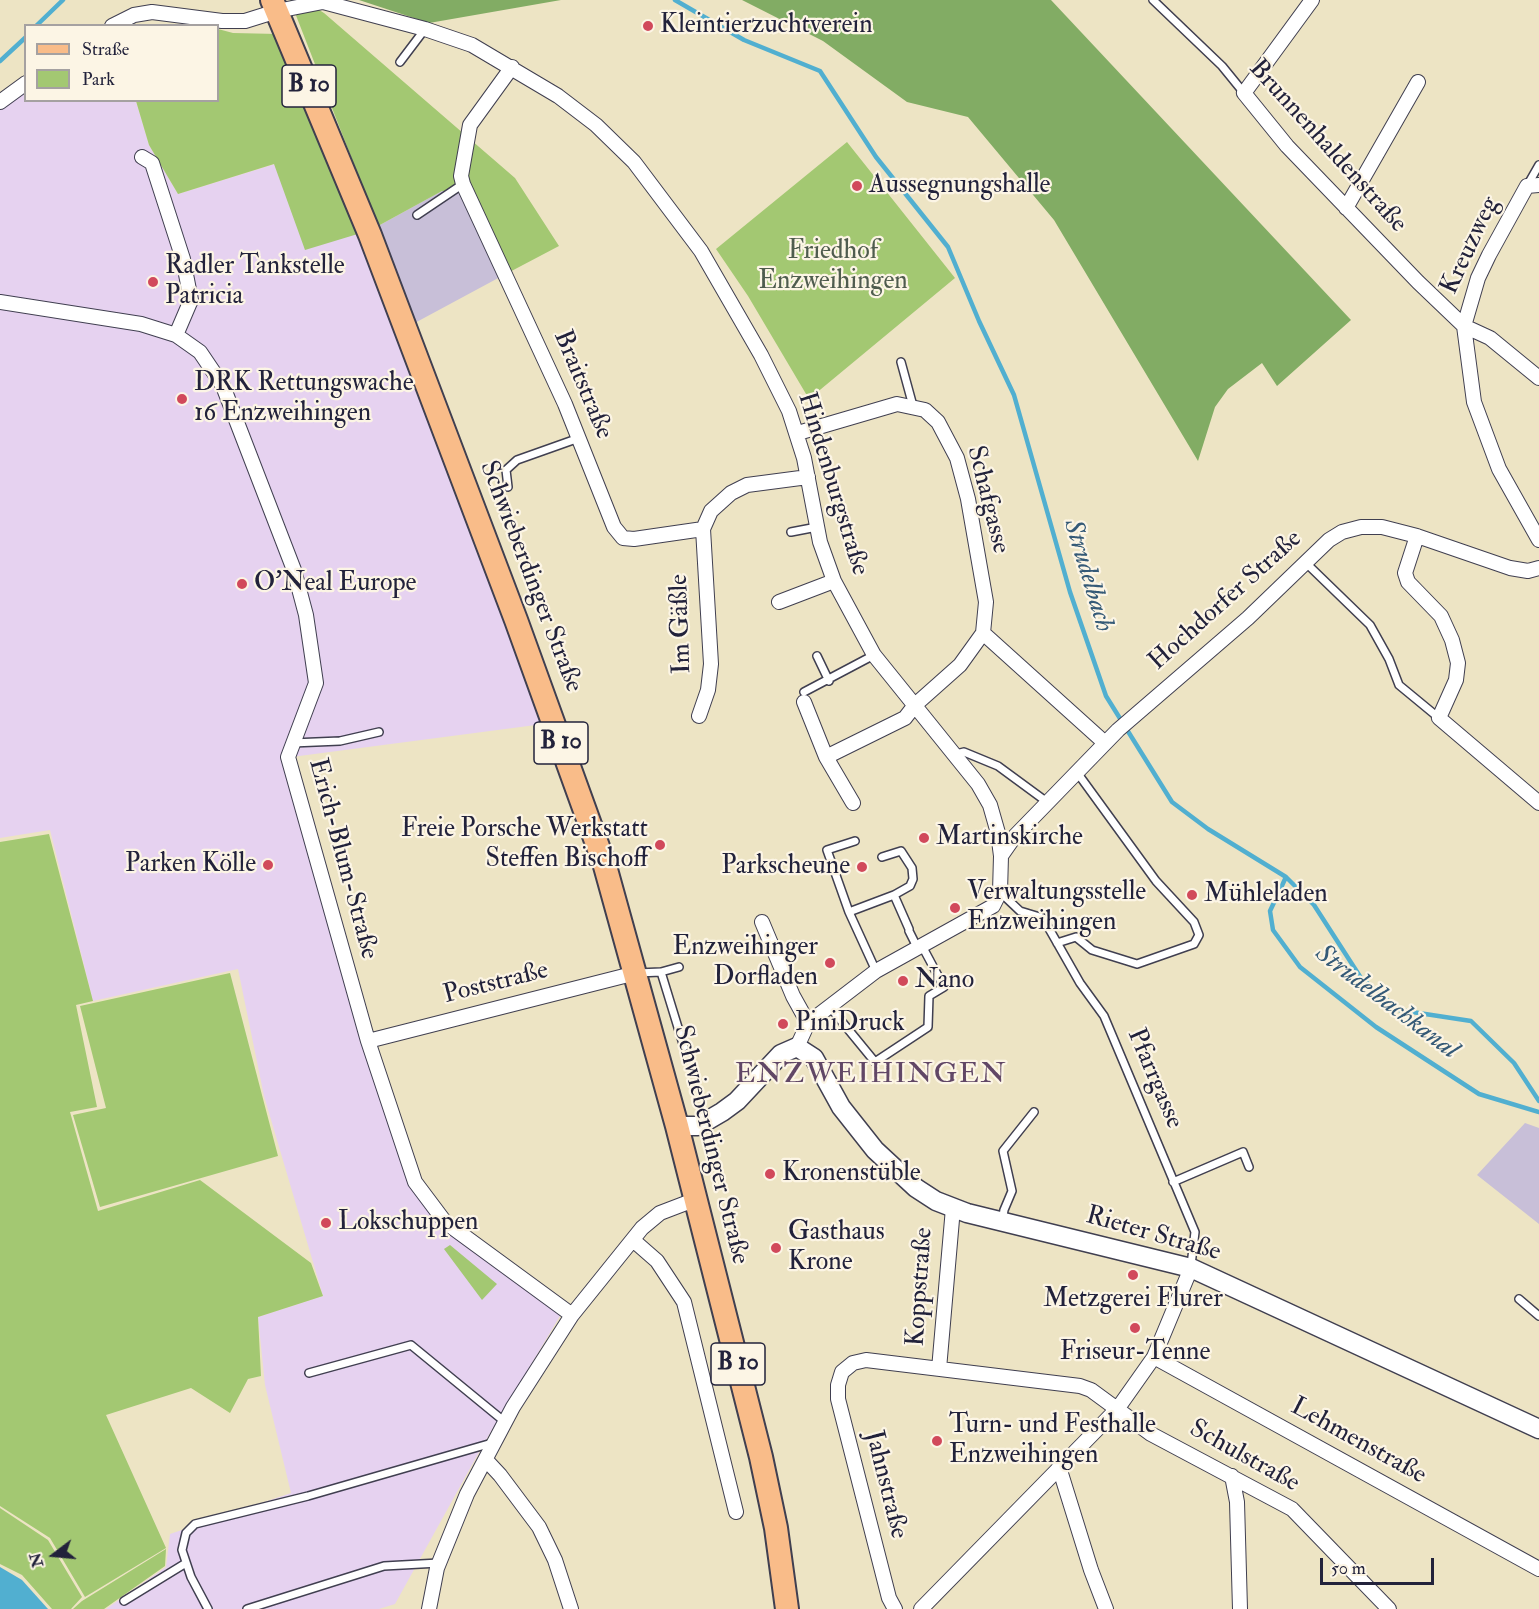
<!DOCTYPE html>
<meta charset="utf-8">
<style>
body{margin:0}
#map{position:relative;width:1539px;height:1609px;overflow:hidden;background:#ede4c4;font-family:"IM FELL Double Pica",serif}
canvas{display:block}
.legend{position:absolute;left:24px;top:24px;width:195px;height:78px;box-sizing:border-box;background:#fcf5e5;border:2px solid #a5a1a1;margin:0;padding:8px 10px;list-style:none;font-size:18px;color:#22223b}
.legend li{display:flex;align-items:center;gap:12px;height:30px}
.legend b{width:30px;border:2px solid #a5a1a1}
.north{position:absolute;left:24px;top:1525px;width:60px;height:60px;-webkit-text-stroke:4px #fcf5e5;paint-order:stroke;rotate:254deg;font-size:16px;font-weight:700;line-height:24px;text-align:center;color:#22223b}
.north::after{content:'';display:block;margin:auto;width:21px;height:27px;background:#22223b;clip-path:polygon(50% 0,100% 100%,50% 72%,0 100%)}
.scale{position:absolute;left:1320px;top:1558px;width:114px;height:27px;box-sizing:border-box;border:3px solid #22223b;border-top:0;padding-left:8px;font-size:18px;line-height:21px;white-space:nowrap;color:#22223b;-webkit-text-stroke:4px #fcf5e5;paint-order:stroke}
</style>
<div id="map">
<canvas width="1539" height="1609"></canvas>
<ul class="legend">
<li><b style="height:8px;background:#f9bc89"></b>Straße</li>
<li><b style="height:16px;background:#a3c872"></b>Park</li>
</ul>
<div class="north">N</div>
<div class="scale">50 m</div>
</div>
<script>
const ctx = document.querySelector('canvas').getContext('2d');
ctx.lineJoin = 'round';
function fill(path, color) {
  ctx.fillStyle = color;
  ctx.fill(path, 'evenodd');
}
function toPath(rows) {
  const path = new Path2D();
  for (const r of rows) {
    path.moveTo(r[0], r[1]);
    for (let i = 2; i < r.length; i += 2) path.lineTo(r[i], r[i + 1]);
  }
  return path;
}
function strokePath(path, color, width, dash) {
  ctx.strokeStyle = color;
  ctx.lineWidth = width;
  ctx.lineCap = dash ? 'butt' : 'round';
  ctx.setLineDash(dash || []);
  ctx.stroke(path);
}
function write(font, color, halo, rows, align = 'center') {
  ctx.font = font + ' "IM FELL Double Pica",serif';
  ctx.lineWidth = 4.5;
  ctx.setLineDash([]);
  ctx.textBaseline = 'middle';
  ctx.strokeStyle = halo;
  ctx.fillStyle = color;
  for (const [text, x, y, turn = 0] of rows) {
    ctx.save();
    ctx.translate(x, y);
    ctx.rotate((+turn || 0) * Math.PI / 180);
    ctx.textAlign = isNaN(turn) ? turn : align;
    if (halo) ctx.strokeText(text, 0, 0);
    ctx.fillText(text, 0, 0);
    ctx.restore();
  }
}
const built = toPath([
 [25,86,26,100,136,101,149,145,178,194,275,164,361,233,551,723,284,758,428,1207,563,1311,483,1445,395,1604,379,1609,106,1609,166,1567,170,1534,291,1493,265,1385,258,1317,323,1296,264,1096,238,969,93,1001,50,830,0,838,0,105]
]);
const industrial = toPath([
 [442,191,462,191,502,276,411,325,378,226],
 [1525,1123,1539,1128,1539,1224,1477,1175]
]);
const green = toPath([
 [290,0,303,0,324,13,515,178,559,246,502,276,462,191,442,191,378,226],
 [218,29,233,33,278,34,361,233,305,250,274,164,178,194,149,145,136,101,218,100],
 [847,142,955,278,809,399,748,296,716,249],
 [49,834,93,1001,76,1005,97,1107,70,1112,98,1211,200,1180,311,1263,323,1296,258,1317,261,1376,248,1379,230,1413,191,1388,106,1415,166,1548,85,1597,50,1538,0,1506,0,842],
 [230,973,278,1156,100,1207,73,1115,106,1108,80,1006],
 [450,1245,497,1284,482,1300,444,1249],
 [0,1508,48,1540,82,1597,71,1609,52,1609,22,1575,0,1564],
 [166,1549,165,1566,104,1609,73,1609,82,1601]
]);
const forest = toPath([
 [359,0,561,0,429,23],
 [742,0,1051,0,1351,320,1277,386,1262,363,1228,389,1215,407,1198,461,1054,220,968,117,907,102,823,41]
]);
const water = toPath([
 [0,1567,22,1580,48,1609,0,1609]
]);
const stream = toPath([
 [675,0,744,40,820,71,876,157,948,247,979,321,1014,395,1070,592,1106,696,1172,802,1208,829,1286,877,1314,905,1361,978,1399,1010,1471,1021,1514,1063,1539,1101],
 [36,26,63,0],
 [0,61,26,37],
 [1286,877,1270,911,1273,930,1300,967,1376,1027,1479,1094,1539,1112]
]);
const service = toPath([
 [1153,0,1222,66,1244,93],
 [400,62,425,29],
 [1527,186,1539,165],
 [417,215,463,184],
 [901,362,913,406],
 [508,487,506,470,517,460,579,438],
 [791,532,817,527],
 [1305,562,1370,625,1389,659,1399,685,1439,718],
 [817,656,829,681],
 [804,692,874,655],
 [292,743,340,741,379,732],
 [956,754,964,752,998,766,1047,802],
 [1000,892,1020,911,1043,918,1080,983,1104,1016,1195,1232,1191,1265],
 [894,895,909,929],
 [849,912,827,850,855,841],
 [909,931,917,947],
 [1057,943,1076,937,1092,950,1137,964,1194,944,1199,935,1194,922,1156,881,1076,771],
 [679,967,661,972,684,1047],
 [876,971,849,912,894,895,910,886,913,879,912,868,901,851,882,857],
 [637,973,661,972],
 [829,1006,875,1062,928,1027,929,996,944,987,921,944],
 [1173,1182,1243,1152,1249,1167],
 [1002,1221,1004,1210,1012,1191,1003,1151,1034,1112],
 [1519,1299,1539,1316],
 [309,1373,411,1345,505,1422],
 [124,1601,186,1563],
 [208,1609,191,1577,182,1550,186,1533,195,1524,308,1496,492,1443],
 [247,1609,384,1566,439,1563]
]);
const minor = toPath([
 [1312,0,1244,93,1287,146,1418,282,1464,326,1490,338,1539,378],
 [112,26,134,15,152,12,222,21,245,21,277,11,323,2,425,29,472,45,558,96,596,125,634,162,701,251,761,355,789,411,804,458,820,542,834,581,874,655,978,784,990,805,998,833,1001,856,1000,892,993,906,876,971,808,1023,797,1047],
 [512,67,470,125,461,176,463,184,565,404,614,527,623,538,634,539,703,529,711,511,731,493,747,485,808,477],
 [0,102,26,83],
 [142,157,152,163,183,259,191,300,176,335],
 [1539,185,1527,186,1489,255,1478,278,1464,326,1474,402,1499,469,1539,540],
 [1346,208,1418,82],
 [0,302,141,324,176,335,200,352,223,386,294,570,306,615,316,683,288,757,368,1041,415,1182,445,1222,572,1315],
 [798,433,897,404,925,410,938,422,957,458,968,499,986,602,983,633,960,665,915,705,905,718,826,757,804,702],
 [1417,536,1405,573,1408,582,1441,616,1452,640,1458,663,1456,680,1439,718,1539,803],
 [779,602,834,581],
 [983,633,1105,743],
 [699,716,708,690,711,664,703,529],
 [826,757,853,803],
 [1001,856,1015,836,1118,730,1248,618,1329,540,1342,532,1361,527,1382,527,1417,536,1510,568,1528,571,1539,568],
 [762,922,793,996,808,1023],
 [368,1041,636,973],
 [633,1240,657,1261,684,1302,736,1512],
 [1154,1357,1539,1569],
 [939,1369,953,1208],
 [486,1460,500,1475,539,1527,555,1560,571,1609],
 [1059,1467,1091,1570,1106,1609],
 [1232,1476,1237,1502,1240,1609],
 [429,1609,437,1568,467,1494,513,1407,572,1315,642,1228,660,1213,694,1200],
 [895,1609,889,1598,838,1399,838,1385,842,1372,853,1363,866,1360,1080,1386,1091,1390,1151,1434,1292,1509,1389,1609],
 [921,1609,1118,1408,1154,1357,1191,1268]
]);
const tertiary = toPath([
 [677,1126,698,1126,722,1112,737,1101,781,1054,797,1047,814,1058,841,1107,875,1150,916,1188,936,1201,967,1213,1191,1268,1539,1429]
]);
const primary = toPath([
 [272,0,370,235,516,620,605,866,677,1126,761,1457,776,1528,787,1609]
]);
const markers = [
 [648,26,6,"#d1495b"],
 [857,186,6,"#d1495b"],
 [153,282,6,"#d1495b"],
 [182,399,6,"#d1495b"],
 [242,584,6,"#d1495b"],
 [924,838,6,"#d1495b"],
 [660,845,6,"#d1495b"],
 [268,865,6,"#d1495b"],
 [862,867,6,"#d1495b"],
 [1192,895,6,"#d1495b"],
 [955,908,6,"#d1495b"],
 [830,963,6,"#d1495b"],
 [903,981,6,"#d1495b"],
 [783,1024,6,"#d1495b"],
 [770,1174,6,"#d1495b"],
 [326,1223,6,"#d1495b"],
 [776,1248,6,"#d1495b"],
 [1133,1275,6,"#d1495b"],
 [1135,1328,6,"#d1495b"],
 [937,1441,6,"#d1495b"]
];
const shields = [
 [309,86,54],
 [561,743,54],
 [738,1364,54]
];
const shieldNames = [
 ["B 10",309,86],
 ["B 10",561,743],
 ["B 10",738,1364]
];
const poiNames = [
 ["Kleintierzuchtverein",660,26],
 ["Aussegnungshalle",869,186],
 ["Radler Tankstelle",165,267],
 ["Patricia",165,297],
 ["DRK Rettungswache",194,384],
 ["16 Enzweihingen",194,414],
 ["O'Neal Europe",254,584],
 ["Freie Porsche Werkstatt",648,830,"right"],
 ["Steffen Bischoff",648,860,"right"],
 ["Martinskirche",936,838],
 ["Parken Kölle",256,865,"right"],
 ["Parkscheune",850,867,"right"],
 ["Verwaltungsstelle",967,893],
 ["Enzweihingen",967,923],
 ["Mühleladen",1204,895],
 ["Enzweihinger",818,948,"right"],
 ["Dorfladen",818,978,"right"],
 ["Nano",915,981],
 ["PiniDruck",795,1024],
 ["Kronenstüble",782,1174],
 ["Lokschuppen",338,1223],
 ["Gasthaus",788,1233],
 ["Krone",788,1263],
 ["Metzgerei Flurer",1133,1300,"center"],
 ["Friseur-Tenne",1135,1353,"center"],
 ["Turn- und Festhalle",949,1426],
 ["Enzweihingen",949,1456]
];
const streetNames = [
 ["Brunnenhaldenstraße",1327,147,48],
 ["Kreuzweg",1471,246,-65],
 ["Braitstraße",582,385,67],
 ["Hindenburgstraße",832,484,73],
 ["Schafgasse",987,500,76],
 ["Schwieberdinger Straße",530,577,69],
 ["Hochdorfer Straße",1226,601,-42],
 ["Im Gäßle",682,624,-92],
 ["Erich-Blum-Straße",342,859,75],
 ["Poststraße",496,984,-14],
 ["Pfarrgasse",1154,1079,67],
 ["Schwieberdinger Straße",710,1145,76],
 ["Rieter Straße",1153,1235,16],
 ["Koppstraße",921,1287,-86],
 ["Lehmenstraße",1358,1442,29],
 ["Schulstraße",1244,1457,29],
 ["Jahnstraße",885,1485,76]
];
const parkNames = [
 ["Friedhof",833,252],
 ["Enzweihingen",833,282]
];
const waterNames = [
 ["Strudelbach",1087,576,73],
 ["Strudelbachkanal",1386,1003,37]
];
const quarterNames = [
 ["ENZWEIHINGEN",871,1076]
];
fill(built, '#e6d2f0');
fill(industrial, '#c8bfd8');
fill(green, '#a3c872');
fill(forest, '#82ac64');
fill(water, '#51afd0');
strokePath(stream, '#51afd0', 4.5);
strokePath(service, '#403f50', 10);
strokePath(minor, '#403f50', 16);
strokePath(tertiary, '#403f50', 21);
strokePath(primary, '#403f50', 26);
strokePath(service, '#fff', 7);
strokePath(minor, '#fff', 14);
strokePath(tertiary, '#fff', 18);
strokePath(primary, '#f9bc89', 22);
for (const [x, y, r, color] of markers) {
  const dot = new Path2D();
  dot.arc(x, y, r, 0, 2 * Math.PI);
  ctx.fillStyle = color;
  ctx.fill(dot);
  strokePath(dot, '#fcf5e5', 2);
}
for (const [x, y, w] of shields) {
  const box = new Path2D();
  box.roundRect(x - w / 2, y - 21, w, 42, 4.5);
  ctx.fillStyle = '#fcf5e5';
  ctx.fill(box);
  strokePath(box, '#22223b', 1.5);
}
write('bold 24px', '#22223b', null, shieldNames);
write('26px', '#22223b', '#fcf5e5', poiNames, 'left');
write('26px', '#22223b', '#fcf5e5', streetNames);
write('26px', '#4f5c4e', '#fcf5e5', parkNames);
write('italic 27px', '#355a77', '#fcf5e5', waterNames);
ctx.letterSpacing = '1.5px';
write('28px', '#614766', '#fcf5e5', quarterNames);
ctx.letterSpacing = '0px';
</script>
